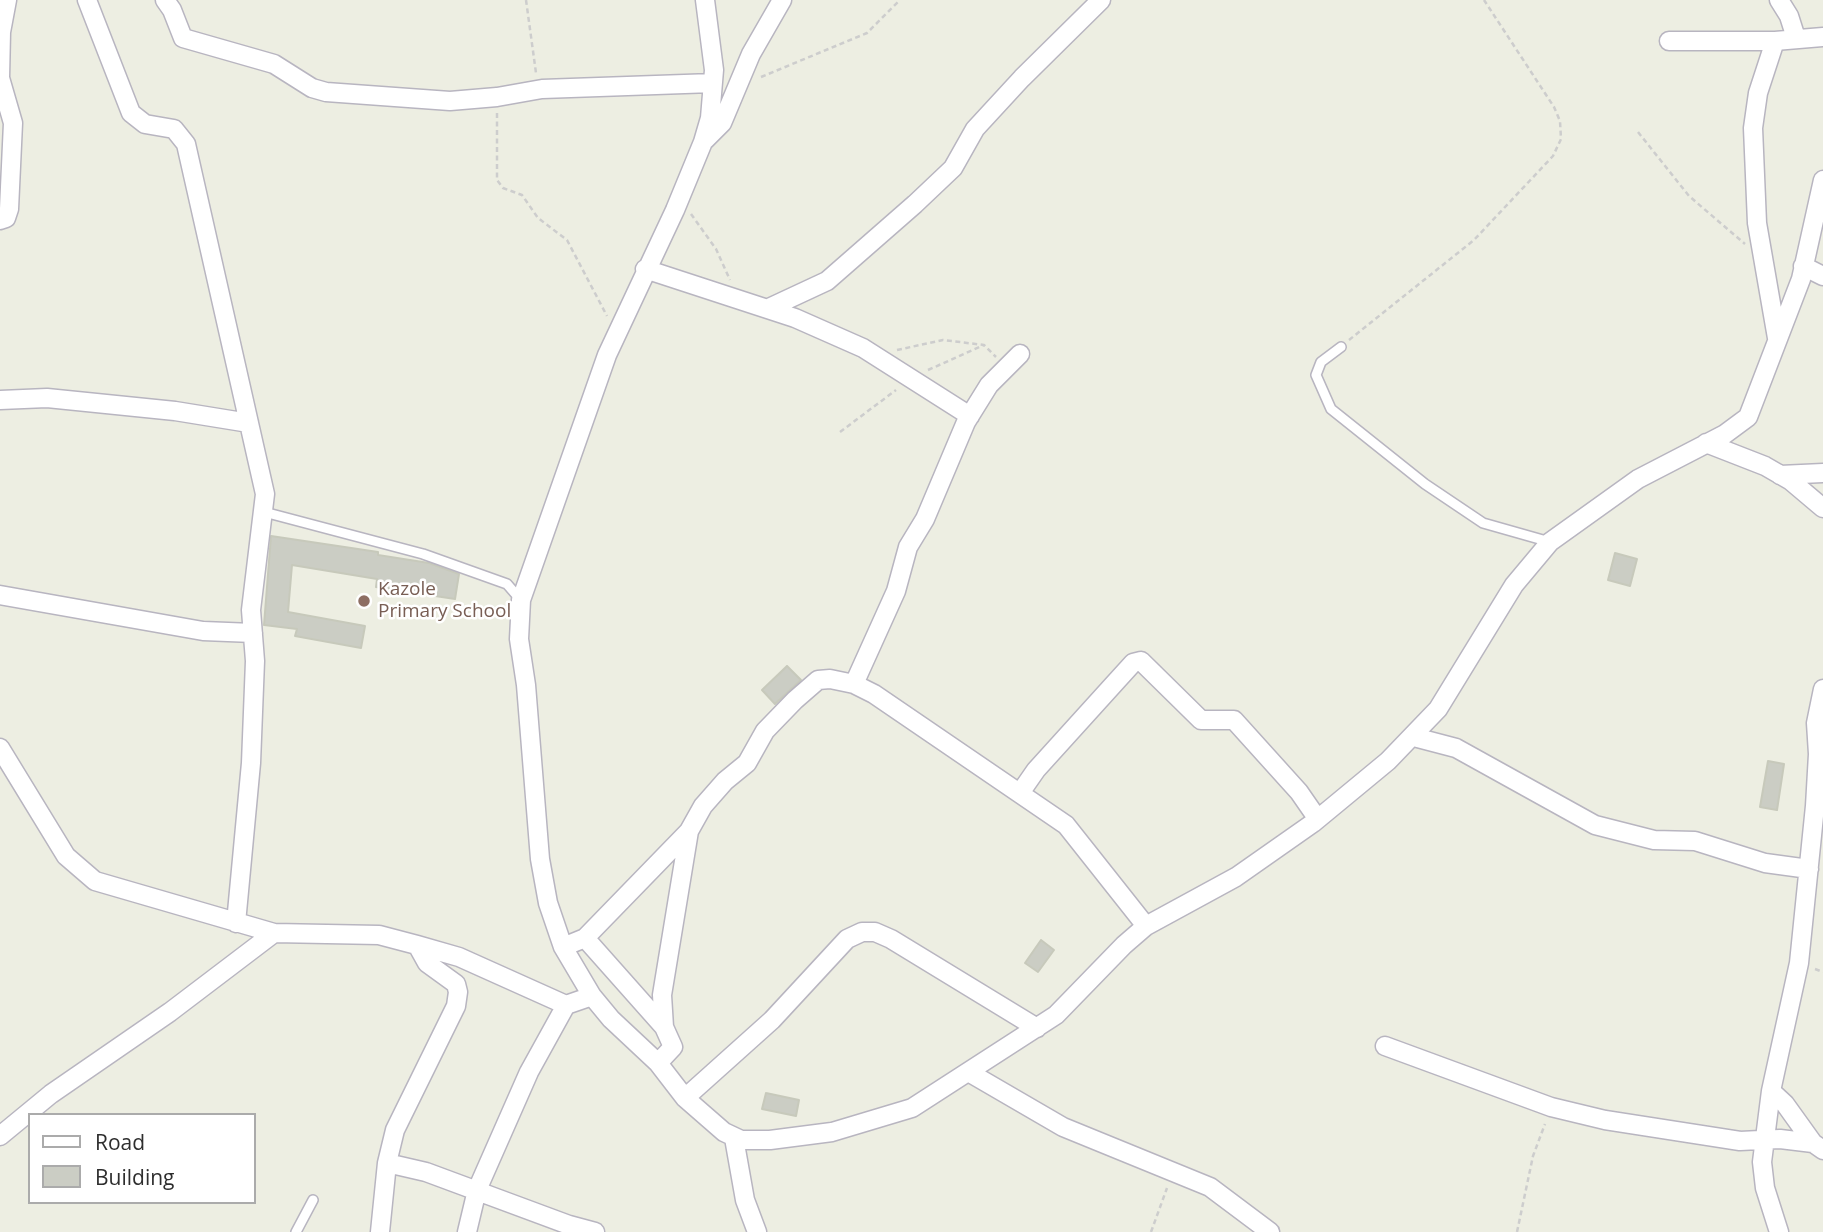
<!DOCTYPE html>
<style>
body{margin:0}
#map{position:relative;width:1823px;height:1232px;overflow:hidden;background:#edeee2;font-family:"Open Sans",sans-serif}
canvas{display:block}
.legend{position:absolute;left:28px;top:1113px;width:228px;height:91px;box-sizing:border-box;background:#fff;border:2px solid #ababab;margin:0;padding:9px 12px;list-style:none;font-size:21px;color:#2e2e2e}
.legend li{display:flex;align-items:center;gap:14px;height:35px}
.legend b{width:35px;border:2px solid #ababab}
</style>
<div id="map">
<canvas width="1823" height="1232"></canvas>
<ul class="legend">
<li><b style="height:9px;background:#fff"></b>Road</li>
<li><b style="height:19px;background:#cbcdc4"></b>Building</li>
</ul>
</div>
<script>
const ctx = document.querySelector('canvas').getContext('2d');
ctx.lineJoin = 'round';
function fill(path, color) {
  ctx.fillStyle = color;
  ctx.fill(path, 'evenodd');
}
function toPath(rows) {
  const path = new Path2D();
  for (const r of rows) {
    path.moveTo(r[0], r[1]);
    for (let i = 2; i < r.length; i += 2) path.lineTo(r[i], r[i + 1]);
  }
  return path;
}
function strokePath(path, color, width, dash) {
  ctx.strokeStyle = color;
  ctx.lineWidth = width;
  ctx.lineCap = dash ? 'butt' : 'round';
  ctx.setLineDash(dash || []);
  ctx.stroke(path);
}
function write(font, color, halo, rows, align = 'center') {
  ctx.font = font + ' "Open Sans",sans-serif';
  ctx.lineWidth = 5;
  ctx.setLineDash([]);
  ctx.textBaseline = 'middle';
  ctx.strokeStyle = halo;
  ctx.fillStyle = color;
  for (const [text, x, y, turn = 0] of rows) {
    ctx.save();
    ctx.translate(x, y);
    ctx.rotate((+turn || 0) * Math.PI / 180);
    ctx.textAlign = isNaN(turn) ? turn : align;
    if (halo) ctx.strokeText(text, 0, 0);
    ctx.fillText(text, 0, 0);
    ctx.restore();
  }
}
const building = toPath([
 [271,536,378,552,378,555,429,563,459,574,455,599,376,587,377,579,292,565,288,612,365,626,361,648,295,636,297,629,264,625,271,536],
 [1615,553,1637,559,1630,586,1608,580,1615,553],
 [787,666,801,680,775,704,762,690,787,666],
 [1768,761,1784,764,1777,810,1760,807,1768,761],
 [1041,940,1054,950,1038,972,1025,963,1041,940],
 [766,1093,799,1100,796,1116,762,1109,766,1093]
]);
const path = toPath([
 [526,0,536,73],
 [761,77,867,33,900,0],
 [497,113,497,180,503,188,522,195,538,218,567,240,607,316],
 [1638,132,1689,196,1745,244],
 [691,214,716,249,730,280],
 [1349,340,1474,240,1553,156,1561,139,1560,121,1554,107,1484,0],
 [897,350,943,340,984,345,996,357],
 [928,370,984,345],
 [840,432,896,390],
 [1815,969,1823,972],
 [1151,1232,1167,1188],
 [1517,1232,1533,1156,1545,1124]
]);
const lane = toPath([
 [1341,347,1321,362,1316,375,1331,409,1425,484,1483,523,1550,542],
 [264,512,423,554,507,584,520,599],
 [296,1232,313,1200]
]);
const street = toPath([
 [87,0,131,113,145,124,174,129,186,144,265,494,251,610,255,661,251,763,236,923],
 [165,0,172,10,183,38,274,64,312,88,326,92,450,101,497,97,542,89,713,83],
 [705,0,714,70,710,118,703,142,675,210,607,355,521,600,519,639,526,685,540,859,548,903,563,947,592,996,611,1019,658,1063,685,1098,724,1132,741,1140,770,1140,832,1132,912,1108,1056,1015,1124,945,1146,926,1236,877,1313,823,1388,761,1438,709,1514,585,1550,542,1638,479,1725,434,1748,417,1801,279,1823,180],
 [1779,0,1789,16,1796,38],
 [1669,41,1775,41,1823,37],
 [1775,41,1758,93,1753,128,1757,223,1777,338],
 [705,140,722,123,751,54,782,0],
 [0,220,6,218,9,209,13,123,0,78,1,32,7,0],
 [1803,266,1823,276],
 [645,269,795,318,863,348,970,416],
 [769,308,827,281,915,204,953,168,975,129,1022,78,1101,0],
 [0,400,47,398,175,411,249,423],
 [1706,443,1765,466,1791,481,1823,508],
 [1780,475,1823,473],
 [0,595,203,631,253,633],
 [854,684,896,591,908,547,925,519,966,422,989,385,1020,354],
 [1414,737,1456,748,1595,825,1654,840,1695,841,1765,863,1809,869],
 [0,748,66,856,95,881,274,933,379,935,417,945,459,957,566,1005,592,996],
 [1020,793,1036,770,1113,685,1133,663,1141,661,1201,720,1234,720,1299,792,1317,818],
 [585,938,664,1027,673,1047,658,1063],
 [563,947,585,938,689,831,703,806,725,781,747,763,765,731,795,700,818,680,830,679,854,684,874,694,1066,825,1146,926],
 [664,1027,662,995,689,831],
 [1385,1046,1551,1107,1605,1120,1740,1141,1780,1139,1813,1143],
 [970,1073,1063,1127,1210,1187,1270,1232],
 [1771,1091,1785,1104,1813,1143,1823,1150],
 [685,1098,772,1020,847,939,862,932,875,932,891,939,1037,1028],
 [0,1136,51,1094,170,1012,274,933],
 [734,1138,745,1200,757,1232],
 [387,1163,426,1172,569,1225,595,1232],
 [380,1232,387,1163,395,1130,456,1006,458,992,456,984,427,963,417,945],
 [467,1232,477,1190,529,1072,566,1005],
 [1779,1232,1765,1188,1762,1162,1771,1091,1799,963,1815,806,1818,754,1816,723,1823,689]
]);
const markers = [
 [364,601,7,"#8d6e63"]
];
const educationNames = [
 ["Kazole",378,590],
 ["Primary School",378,612]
];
fill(building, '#cbcdc4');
strokePath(building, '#c7c9bb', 2);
strokePath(lane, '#b8b5c0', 12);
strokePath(street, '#b8b5c0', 21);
strokePath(path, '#cdcdcd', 2.5, [5, 3.5]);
strokePath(lane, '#fff', 9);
strokePath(street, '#fff', 18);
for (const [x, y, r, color] of markers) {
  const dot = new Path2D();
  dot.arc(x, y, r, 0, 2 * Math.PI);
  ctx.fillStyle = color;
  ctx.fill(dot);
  strokePath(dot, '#fff', 2.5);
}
write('19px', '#785e54', '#fff', educationNames, 'left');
</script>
